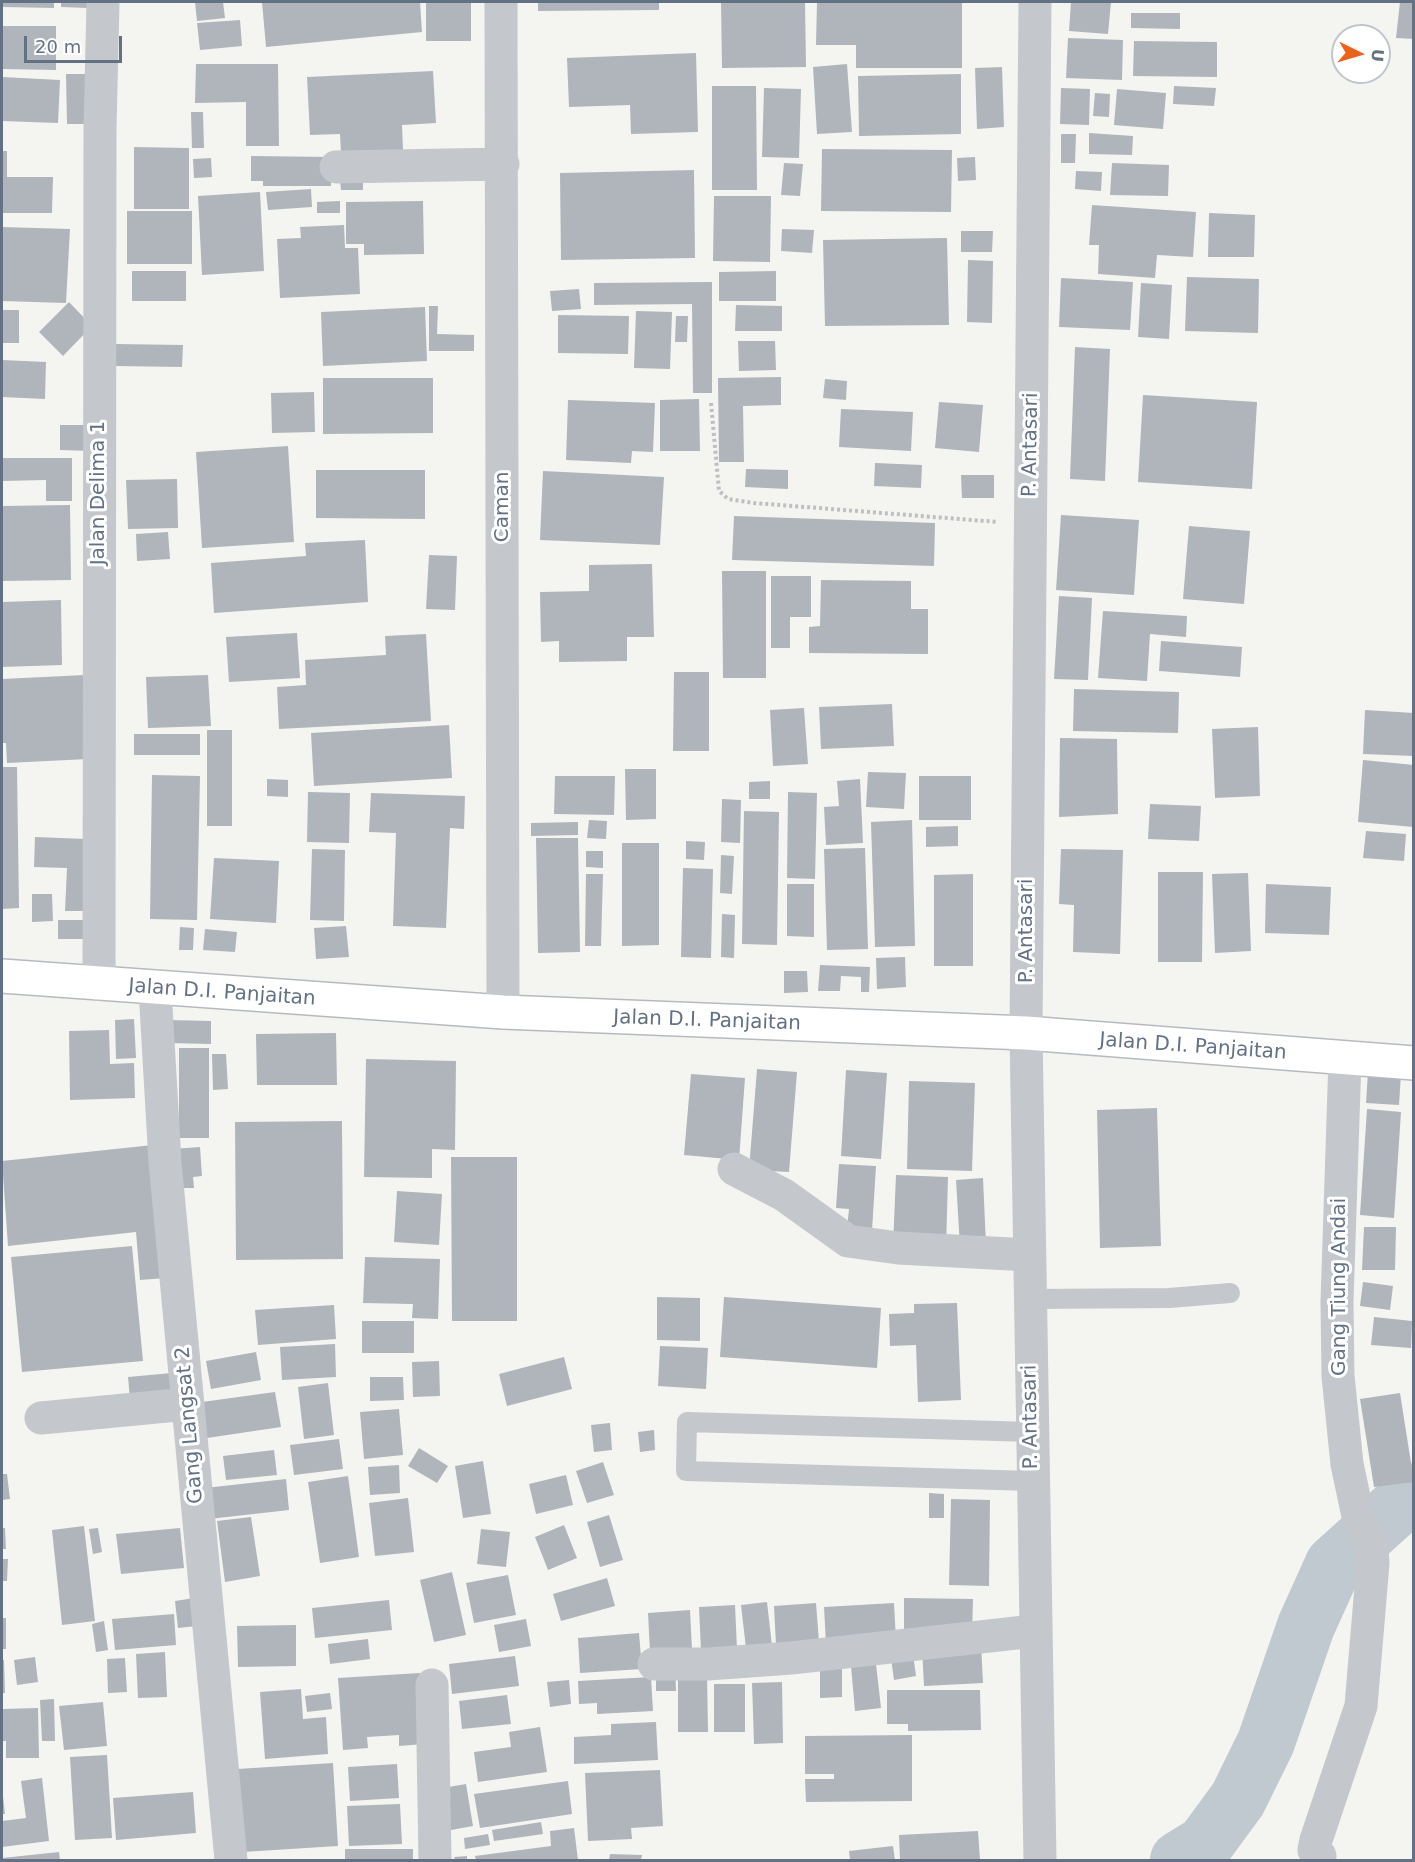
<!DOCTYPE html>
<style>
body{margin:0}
#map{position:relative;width:1415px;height:1862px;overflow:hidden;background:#f4f5f1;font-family:"DejaVu Sans",sans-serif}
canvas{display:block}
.frame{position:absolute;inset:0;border:3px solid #627184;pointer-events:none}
.north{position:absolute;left:1331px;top:24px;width:60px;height:60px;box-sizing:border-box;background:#fff;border:2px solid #c0c6ce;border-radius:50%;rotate:95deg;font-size:16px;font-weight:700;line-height:24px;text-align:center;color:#627184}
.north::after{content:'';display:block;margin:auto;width:21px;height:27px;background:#ed6119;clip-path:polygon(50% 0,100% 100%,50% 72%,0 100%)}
.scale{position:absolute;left:24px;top:36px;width:98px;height:27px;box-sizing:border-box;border:3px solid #627184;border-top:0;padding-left:8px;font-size:18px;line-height:21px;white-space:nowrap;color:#627184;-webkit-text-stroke:4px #fff;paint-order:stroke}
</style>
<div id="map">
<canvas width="1415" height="1862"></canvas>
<div class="frame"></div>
<div class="north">U</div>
<div class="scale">20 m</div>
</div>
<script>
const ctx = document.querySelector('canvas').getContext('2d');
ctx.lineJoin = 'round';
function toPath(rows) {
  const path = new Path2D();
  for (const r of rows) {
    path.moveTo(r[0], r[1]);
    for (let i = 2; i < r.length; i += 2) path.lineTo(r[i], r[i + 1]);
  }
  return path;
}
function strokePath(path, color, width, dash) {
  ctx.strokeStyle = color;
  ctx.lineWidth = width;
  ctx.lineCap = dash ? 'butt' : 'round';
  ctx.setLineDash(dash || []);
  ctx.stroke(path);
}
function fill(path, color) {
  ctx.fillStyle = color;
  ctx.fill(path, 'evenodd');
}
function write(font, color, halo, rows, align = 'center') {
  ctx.font = font + ' "DejaVu Sans",sans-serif';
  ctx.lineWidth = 6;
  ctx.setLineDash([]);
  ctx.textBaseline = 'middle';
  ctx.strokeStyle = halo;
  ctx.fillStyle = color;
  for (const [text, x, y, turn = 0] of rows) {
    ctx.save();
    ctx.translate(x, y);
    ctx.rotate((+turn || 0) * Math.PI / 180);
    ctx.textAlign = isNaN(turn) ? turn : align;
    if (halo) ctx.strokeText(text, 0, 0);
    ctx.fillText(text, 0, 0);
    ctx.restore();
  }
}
const river = toPath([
 [1179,1860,1205,1844,1238,1799,1266,1742,1306,1626,1334,1564,1414,1492]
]);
const building = toPath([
 [2,2,54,2,54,8,2,7],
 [61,2,88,2,88,8,61,7],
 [195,2,223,2,225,18,197,21],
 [262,2,420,2,422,32,266,47],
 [426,2,471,2,471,41,426,41],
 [538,2,659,2,659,10,538,11],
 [721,2,805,2,806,67,722,68],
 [817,2,962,2,962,68,856,68,856,45,816,45],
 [1071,2,1111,2,1108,34,1069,31],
 [1400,2,1414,2,1414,39,1396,38],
 [1131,13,1180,13,1180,29,1131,28],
 [240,20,242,46,200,50,197,23],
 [2,26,56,26,56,70,2,69],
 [1068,38,1123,40,1122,80,1066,78],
 [1134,41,1217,42,1217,77,1133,76],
 [696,53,698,132,631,134,630,105,569,107,567,58],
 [196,64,278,64,279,146,246,146,246,102,195,103],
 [847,64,852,132,817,134,813,67],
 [1002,67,1004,127,977,129,975,68],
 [433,71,436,123,402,125,403,150,341,153,340,134,310,135,307,77],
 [66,74,86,74,87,124,67,124],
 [961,74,961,134,859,136,858,76],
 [2,77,60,80,58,123,2,121],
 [712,86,756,86,757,190,712,190],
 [1174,86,1216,88,1214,106,1173,104],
 [764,88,801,89,799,158,762,157],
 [1061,88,1090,89,1089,125,1060,124],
 [1117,89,1166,93,1163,129,1114,125],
 [1095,93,1110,94,1109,117,1093,116],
 [191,112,203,112,204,148,192,148],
 [1089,133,1133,136,1132,155,1089,154],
 [1061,134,1076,134,1075,163,1061,163],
 [134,147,189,148,189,209,134,209],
 [822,149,952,150,951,212,821,211],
 [2,151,7,151,7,177,53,177,52,213,2,213],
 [251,156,332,157,331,186,263,186,263,181,251,181],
 [975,157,976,180,958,181,957,158],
 [211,158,212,177,194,178,193,159],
 [784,163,803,164,800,196,781,195],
 [1112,163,1169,165,1168,196,1110,195],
 [694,170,695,258,561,260,560,173],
 [1076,171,1102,172,1101,191,1075,189],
 [340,179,363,179,363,190,341,190],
 [311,189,312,207,268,210,266,192],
 [260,192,264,271,202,275,198,196],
 [714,196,771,196,770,262,713,261],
 [340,201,340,213,317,213,317,202],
 [423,201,424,254,364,255,364,244,346,244,346,202],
 [1092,205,1196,212,1193,257,1157,255,1155,278,1098,274,1099,245,1089,245],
 [127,211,192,211,192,264,127,264],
 [1209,213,1255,215,1254,257,1208,257],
 [344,225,345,248,358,248,360,294,280,298,277,239,301,238,300,227],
 [2,227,70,229,66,303,2,301],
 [782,229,814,230,812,253,781,251],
 [961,231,993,231,992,252,961,252],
 [947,238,949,325,825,326,823,240],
 [968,260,993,261,992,323,967,322],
 [132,271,186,271,186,301,132,301],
 [776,271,776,301,719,301,719,272],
 [1187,277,1259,279,1258,333,1185,331],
 [1061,278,1133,282,1130,330,1059,327],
 [712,282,712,393,693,393,692,304,594,305,594,283],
 [1141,283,1172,285,1169,339,1138,337],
 [579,289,581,309,552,311,550,291],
 [69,302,92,326,63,356,39,332],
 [736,305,782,306,782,331,735,331],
 [429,306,438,306,437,334,474,335,474,351,429,351],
 [425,307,427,361,323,366,321,312],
 [2,310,19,310,19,343,2,343],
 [636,311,672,312,670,369,634,368],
 [558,315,629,316,628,354,558,353],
 [676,316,688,316,687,342,675,342],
 [738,341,775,341,776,370,739,371],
 [116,344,183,345,182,367,115,366],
 [1075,347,1110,349,1105,481,1070,479],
 [2,360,46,362,45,399,2,397],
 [781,377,781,405,743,406,744,462,719,462,718,378],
 [323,378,433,378,433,433,323,434],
 [825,379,847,381,846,400,823,398],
 [314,392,315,432,272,433,271,393],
 [1143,395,1257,402,1252,489,1138,482],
 [699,399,700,451,660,451,660,400],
 [568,400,655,403,653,452,632,451,631,463,566,460],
 [939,402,983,405,979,452,935,448],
 [841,409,913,412,911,451,839,447],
 [60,425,92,425,92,451,60,450],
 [288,446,294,542,202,548,196,452],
 [2,458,72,458,72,501,46,501,46,480,2,481],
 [875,463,922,465,921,488,874,486],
 [746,469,788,470,788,489,745,487],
 [316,470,425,470,425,519,316,518],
 [543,471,664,477,660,545,540,540],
 [961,475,994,475,994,498,962,498],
 [177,479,178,528,128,529,126,480],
 [70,505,71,580,2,581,2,506],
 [1061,515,1139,520,1134,595,1056,590],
 [734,516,935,523,934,566,732,560],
 [1189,526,1250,531,1244,604,1183,599],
 [168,532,170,559,137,561,136,534],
 [365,540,368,602,214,613,211,563,306,556,305,543],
 [429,555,457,556,455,610,426,609],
 [652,564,654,637,627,637,627,661,559,662,559,641,541,642,540,592,589,591,589,565],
 [722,571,766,571,766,678,723,678],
 [771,576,811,576,811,617,790,617,790,648,771,648],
 [821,580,911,581,911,609,928,609,928,654,809,653,809,627,820,626],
 [1059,596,1092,598,1088,680,1054,679],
 [61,600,62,665,2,667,2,602],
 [1103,611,1187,616,1186,637,1150,634,1147,681,1098,678],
 [297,633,300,678,229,682,226,637],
 [426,634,431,721,279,729,277,687,306,685,305,660,386,655,385,636],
 [1161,641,1242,647,1240,677,1159,671],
 [674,672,709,672,709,751,673,751],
 [85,675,88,759,7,763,6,743,2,743,2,679],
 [208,675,211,726,148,728,146,677],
 [1074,689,1179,692,1178,733,1073,731],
 [892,704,894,746,821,749,819,707],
 [804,708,808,764,773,766,770,710],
 [1365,710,1414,713,1414,756,1363,754],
 [449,725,452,778,314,786,311,733],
 [1258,727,1260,796,1215,798,1212,729],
 [207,730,232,730,232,826,207,826],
 [134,734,200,734,200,755,134,755],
 [1060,738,1117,739,1118,814,1059,817],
 [1363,760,1414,765,1414,827,1358,822],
 [2,767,17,767,19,908,2,909],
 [625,769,656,769,656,819,626,820],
 [868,772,906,773,904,809,866,807],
 [152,775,200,776,197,920,150,919],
 [555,776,615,776,614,815,554,814],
 [919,776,971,776,971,820,919,820],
 [267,779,288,780,288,797,267,796],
 [860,779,863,843,826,845,824,807,839,806,837,781],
 [770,781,770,799,749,799,749,782],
 [308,792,350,793,349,843,307,842],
 [788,792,817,793,815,879,787,878],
 [371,793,465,796,464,829,450,828,446,928,393,926,396,833,369,832],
 [722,799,741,800,740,843,721,842],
 [1150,804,1201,806,1199,841,1148,839],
 [744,811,779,812,777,945,742,944],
 [589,820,607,821,606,839,587,838],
 [912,820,915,946,875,947,871,822],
 [578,822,578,835,531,836,531,823],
 [958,826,958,846,926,847,926,827],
 [1366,831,1406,834,1404,861,1363,858],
 [35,837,87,839,85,911,65,911,67,868,34,867],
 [536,838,578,838,580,952,538,953],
 [686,841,705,842,704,860,686,859],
 [622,843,659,843,659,945,622,946],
 [865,848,868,949,827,950,824,849],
 [312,849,345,850,344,921,310,920],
 [1061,849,1123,850,1120,954,1073,952,1074,905,1059,904],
 [586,851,603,851,603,868,586,867],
 [721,855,734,856,732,894,720,893],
 [214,858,279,861,276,923,210,919],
 [683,868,713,869,711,958,681,957],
 [1158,872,1203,872,1202,962,1158,962],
 [1248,873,1251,951,1215,953,1212,874],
 [586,874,603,874,601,946,585,946],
 [973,874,973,966,934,966,934,875],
 [787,884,814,884,814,937,787,936],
 [1266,884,1331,887,1329,935,1265,933],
 [32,894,52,894,53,921,32,922],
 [722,914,735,915,734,958,721,957],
 [58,920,91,920,91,939,58,939],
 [346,926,349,957,316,959,314,928],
 [180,927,194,928,193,950,179,950],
 [205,929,237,932,235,952,203,950],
 [905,957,906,987,877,989,876,958],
 [820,965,870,967,869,992,861,992,861,977,841,976,840,991,818,991],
 [784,971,807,971,808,992,784,993],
 [134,1019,136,1058,116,1059,115,1020],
 [168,1020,211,1021,211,1044,168,1043],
 [109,1030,110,1064,134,1063,135,1098,70,1100,69,1031],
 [336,1033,337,1085,257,1085,256,1034],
 [179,1048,209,1048,209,1138,179,1138],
 [212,1054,226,1054,228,1089,213,1090],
 [366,1059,456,1061,455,1150,432,1149,432,1178,364,1177],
 [757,1069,797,1072,789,1172,749,1170],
 [846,1070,887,1073,881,1159,841,1156],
 [1368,1072,1401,1074,1399,1105,1366,1103],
 [691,1074,745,1078,739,1160,684,1155],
 [909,1081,975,1083,972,1171,907,1169],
 [1157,1108,1161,1246,1100,1248,1097,1110],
 [1367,1109,1401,1112,1394,1218,1360,1215],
 [342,1121,343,1259,236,1260,235,1122],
 [153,1145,166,1278,140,1280,136,1232,8,1246,2,1161],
 [200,1147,202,1176,193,1177,194,1188,174,1188,172,1149],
 [451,1157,517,1157,517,1321,452,1321],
 [839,1164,876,1166,872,1231,847,1228,849,1209,836,1208],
 [896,1175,948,1177,946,1248,893,1246],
 [983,1178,986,1245,960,1247,956,1180],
 [397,1191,442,1194,439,1245,394,1242],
 [1364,1227,1396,1227,1395,1270,1362,1270],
 [132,1246,143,1361,22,1372,11,1257],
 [365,1257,440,1259,438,1319,412,1318,413,1304,363,1303],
 [1363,1282,1393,1286,1390,1310,1360,1306],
 [657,1297,700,1298,700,1341,657,1340],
 [724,1297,881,1308,877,1368,720,1357],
 [957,1303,961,1400,918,1402,916,1345,890,1346,889,1314,914,1313,914,1304],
 [334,1305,336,1339,258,1345,255,1310],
 [1374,1317,1412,1321,1411,1348,1371,1345],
 [362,1321,414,1321,414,1353,362,1353],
 [335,1344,336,1377,282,1380,280,1347],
 [660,1346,708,1348,706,1389,658,1386],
 [256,1352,261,1380,211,1389,206,1361],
 [564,1357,572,1389,507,1406,499,1374],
 [439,1361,440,1396,413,1397,412,1362],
 [172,1373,175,1394,130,1399,128,1377],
 [370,1377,403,1377,404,1400,370,1401],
 [328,1383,334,1435,304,1439,298,1387],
 [275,1392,281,1427,207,1438,202,1402],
 [1400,1393,1414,1482,1374,1487,1360,1399],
 [399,1409,403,1455,364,1459,360,1412],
 [610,1423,612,1450,594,1452,591,1425],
 [654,1430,655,1450,640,1452,638,1432],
 [339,1439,343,1469,294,1475,290,1445],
 [419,1448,448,1466,437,1483,408,1466],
 [274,1450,277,1475,226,1480,223,1456],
 [483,1461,491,1514,463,1518,455,1466],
 [603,1462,614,1495,587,1503,576,1471],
 [399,1465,400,1493,370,1495,368,1467],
 [2,1474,7,1474,10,1499,2,1500],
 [566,1475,573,1505,536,1514,529,1484],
 [348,1476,359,1557,320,1563,308,1482],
 [286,1479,289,1510,209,1519,205,1488],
 [929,1493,944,1494,944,1518,929,1518],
 [408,1498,414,1552,375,1556,369,1503],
 [951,1499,990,1500,989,1586,949,1585],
 [609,1515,623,1560,600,1567,587,1522],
 [251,1517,260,1576,225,1582,217,1521],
 [564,1525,577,1558,548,1570,535,1537],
 [84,1526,95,1621,62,1625,52,1530],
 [2,1528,5,1528,6,1549,2,1549],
 [98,1528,102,1552,93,1554,89,1529],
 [180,1528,184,1568,121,1574,116,1534],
 [481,1529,510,1532,506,1567,477,1564],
 [2,1559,8,1559,7,1581,2,1581],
 [452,1572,466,1635,434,1642,420,1580],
 [508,1575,516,1615,474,1623,466,1583],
 [607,1578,615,1606,561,1621,553,1594],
 [194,1598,197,1626,178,1628,175,1601],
 [904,1598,973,1599,972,1634,904,1633],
 [389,1600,392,1630,315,1638,312,1608],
 [767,1602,772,1646,746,1648,741,1605],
 [816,1603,819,1642,776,1645,774,1606],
 [894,1603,896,1641,826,1644,824,1607],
 [735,1605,737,1649,701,1651,699,1607],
 [690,1610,692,1650,650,1652,648,1613],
 [174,1614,176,1645,115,1650,112,1619],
 [2,1618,6,1618,6,1649,2,1649],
 [526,1619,531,1646,499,1652,494,1625],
 [104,1621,108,1650,96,1652,92,1624],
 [296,1625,296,1666,238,1667,237,1626],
 [639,1633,642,1669,580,1673,578,1638],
 [368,1639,370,1659,330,1664,328,1644],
 [981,1644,983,1683,924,1686,922,1648],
 [165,1652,167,1697,138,1698,136,1654],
 [913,1654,916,1676,894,1680,891,1658],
 [515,1656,519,1686,452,1694,449,1664],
 [35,1657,38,1682,17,1685,14,1660],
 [125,1658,127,1692,108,1693,107,1659],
 [2,1660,4,1660,5,1693,2,1693],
 [820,1662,842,1662,842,1697,820,1698],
 [876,1664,881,1708,855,1711,851,1666],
 [675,1668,676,1691,656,1691,656,1669],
 [420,1673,424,1744,399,1746,399,1735,367,1737,368,1748,343,1750,338,1678],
 [678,1673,707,1673,708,1732,678,1732],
 [651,1677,653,1711,597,1714,597,1703,579,1704,578,1681],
 [569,1680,571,1704,550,1707,547,1682],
 [782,1682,783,1743,754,1744,752,1683],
 [714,1684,745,1684,745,1732,714,1732],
 [301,1689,303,1719,326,1717,328,1754,265,1759,260,1692],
 [887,1690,980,1690,981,1730,908,1731,908,1724,887,1724],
 [330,1693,332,1709,307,1712,305,1696],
 [507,1695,511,1724,462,1729,459,1701],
 [54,1699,55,1741,42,1741,40,1700],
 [103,1702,107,1746,64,1750,59,1706],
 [38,1708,39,1758,6,1758,6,1741,2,1741,2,1709],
 [656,1722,658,1760,574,1764,574,1737,611,1735,611,1724],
 [540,1727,547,1772,478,1782,474,1752,511,1747,509,1732],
 [912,1735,912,1801,806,1802,805,1779,834,1779,834,1774,805,1774,805,1736],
 [107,1755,112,1838,75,1840,70,1757],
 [333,1763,338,1846,243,1852,237,1769],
 [397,1764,399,1798,350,1801,348,1767],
 [660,1770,663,1826,631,1828,632,1839,588,1841,585,1773],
 [42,1778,49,1841,2,1847,2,1821,26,1818,21,1781],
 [568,1781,572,1814,480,1828,474,1794],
 [466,1784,473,1826,451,1830,443,1788],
 [2,1787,5,1814,2,1814],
 [193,1792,196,1833,116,1840,113,1798],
 [400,1804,402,1844,349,1846,347,1806],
 [541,1822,543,1834,494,1841,492,1830],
 [574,1828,578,1860,476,1860,475,1856,551,1846,550,1831],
 [978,1831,980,1860,900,1860,899,1835],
 [488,1834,490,1845,465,1849,464,1838],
 [893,1846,895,1860,850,1860,849,1851],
 [345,1849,413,1849,413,1860,345,1860],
 [59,1852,60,1860,2,1860,2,1858],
 [610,1854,642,1855,641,1860,609,1860],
 [467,1856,467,1860,455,1860,454,1857]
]);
const path = toPath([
 [711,403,719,491,728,499,754,503,998,522]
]);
const lane = toPath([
 [1030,1299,1169,1298,1230,1293],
 [1032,1432,687,1422,686,1471,1032,1481]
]);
const street = toPath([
 [501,2,503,1012],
 [1035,2,1026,1033,1040,1860],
 [336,167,503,164],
 [99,984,100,129,103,2],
 [155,989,165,1162,231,1860],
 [734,1169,784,1195,848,1241,898,1248,1029,1255],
 [41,1418,188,1404],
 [654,1664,708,1664,791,1658,1034,1631],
 [432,1685,435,1860],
 [1320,1856,1314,1850,1316,1840,1361,1706,1373,1563,1372,1550,1358,1516,1347,1464,1338,1376,1337,1302,1345,1058]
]);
const secondary = toPath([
 [2,976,503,1012,1026,1033,1414,1063]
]);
const streetNames = [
 ["P. Antasari",1031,445,-89],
 ["Jalan Delima 1",99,493,-90],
 ["Caman",503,507,-90],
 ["P. Antasari",1027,931,-90],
 ["Jalan D.I. Panjaitan",222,993,4],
 ["Jalan D.I. Panjaitan",707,1021,2],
 ["Jalan D.I. Panjaitan",1193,1047,4],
 ["Gang Tiung Andai",1340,1287,-90],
 ["P. Antasari",1031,1417,-91],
 ["Gang Langsat 2",190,1425,-95]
];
strokePath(river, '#c0c9cf', 58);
fill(building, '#afb5bb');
strokePath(secondary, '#b6bac0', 36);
strokePath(path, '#bebfc2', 4, [3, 3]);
strokePath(lane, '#c4c7cb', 20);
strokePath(street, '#c4c7cb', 33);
strokePath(secondary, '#fff', 33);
write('20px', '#627184', '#fff', streetNames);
</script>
